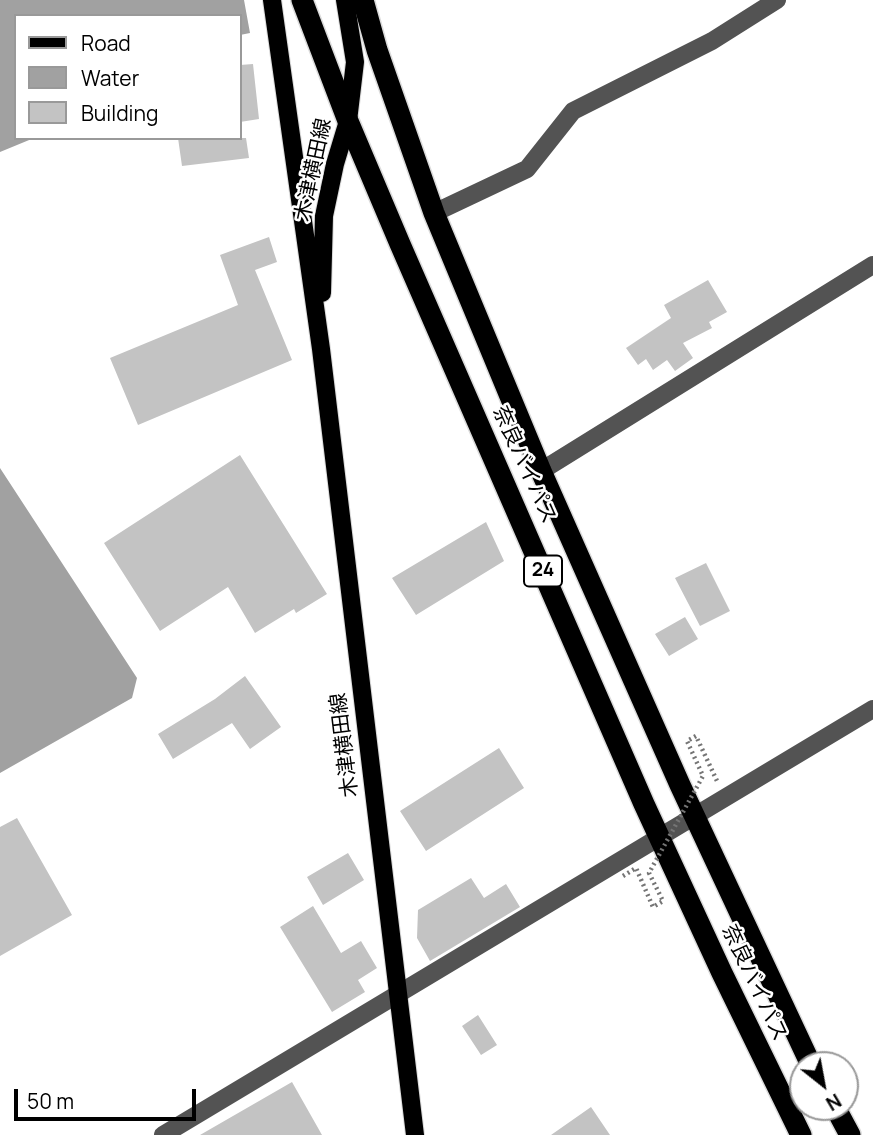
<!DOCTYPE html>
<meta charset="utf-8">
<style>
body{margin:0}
#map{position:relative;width:873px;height:1135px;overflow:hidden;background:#fff;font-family:Manrope,sans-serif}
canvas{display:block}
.legend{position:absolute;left:14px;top:14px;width:228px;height:126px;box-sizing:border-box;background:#fff;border:2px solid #999;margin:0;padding:9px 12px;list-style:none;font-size:21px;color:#000}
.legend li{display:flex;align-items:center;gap:14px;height:35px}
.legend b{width:35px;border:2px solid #999}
.north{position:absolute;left:789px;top:1051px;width:70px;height:70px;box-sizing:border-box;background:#fff;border:2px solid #999;border-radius:50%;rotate:149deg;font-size:19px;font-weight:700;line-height:28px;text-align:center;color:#000}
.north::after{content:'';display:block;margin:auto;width:24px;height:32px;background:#000;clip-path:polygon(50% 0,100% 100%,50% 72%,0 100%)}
.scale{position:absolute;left:14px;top:1089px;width:182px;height:32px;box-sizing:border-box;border:4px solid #000;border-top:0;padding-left:9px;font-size:21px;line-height:24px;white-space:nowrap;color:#000;-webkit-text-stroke:5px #fff;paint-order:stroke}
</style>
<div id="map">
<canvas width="873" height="1135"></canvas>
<ul class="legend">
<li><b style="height:9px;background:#000"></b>Road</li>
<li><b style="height:19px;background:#a1a1a1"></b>Water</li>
<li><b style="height:19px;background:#c3c3c3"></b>Building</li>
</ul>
<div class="north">N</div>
<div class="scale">50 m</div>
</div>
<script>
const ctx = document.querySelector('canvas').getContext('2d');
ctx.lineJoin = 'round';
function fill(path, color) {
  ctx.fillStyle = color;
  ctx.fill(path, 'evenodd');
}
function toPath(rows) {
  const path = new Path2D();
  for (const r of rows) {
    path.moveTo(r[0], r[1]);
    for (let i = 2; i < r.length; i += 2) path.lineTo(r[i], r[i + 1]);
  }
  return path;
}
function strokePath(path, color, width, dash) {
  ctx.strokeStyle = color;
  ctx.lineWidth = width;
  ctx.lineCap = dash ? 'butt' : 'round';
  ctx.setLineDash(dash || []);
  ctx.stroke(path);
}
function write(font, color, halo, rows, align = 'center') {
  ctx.font = font + ' Manrope,"Noto Sans JP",sans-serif';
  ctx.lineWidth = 5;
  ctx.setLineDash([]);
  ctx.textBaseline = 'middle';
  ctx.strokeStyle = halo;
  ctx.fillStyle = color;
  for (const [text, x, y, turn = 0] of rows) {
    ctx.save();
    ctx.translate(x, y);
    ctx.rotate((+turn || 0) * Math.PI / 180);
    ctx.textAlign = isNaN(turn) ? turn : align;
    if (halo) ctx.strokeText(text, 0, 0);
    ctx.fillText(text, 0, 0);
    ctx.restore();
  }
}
const water = toPath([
 [0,0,244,0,250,33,240,35,240,16,16,16,16,138,34,138,0,152],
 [0,468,137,678,132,698,0,773]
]);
const building = toPath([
 [253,64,259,119,240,122,240,65],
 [178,138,246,138,249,158,182,166],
 [269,237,277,262,255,270,292,360,138,425,110,358,238,305,220,255],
 [708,280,727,312,709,322,712,328,683,343,693,358,675,371,667,360,653,370,646,359,638,365,626,348,671,318,664,305],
 [240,455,327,594,296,613,294,609,255,633,228,587,160,631,104,543],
 [486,522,504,561,416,615,392,578],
 [706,563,730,611,700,626,675,578],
 [685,617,698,639,669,656,655,634],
 [245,676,281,727,250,749,232,723,173,759,158,734,215,699],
 [499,748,524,788,426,851,400,811],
 [17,818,72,915,0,956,0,827],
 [348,853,364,880,323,905,307,877],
 [471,878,484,898,506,884,520,907,430,961,417,938,418,910],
 [313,906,341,953,361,941,377,968,358,980,365,992,332,1012,280,927],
 [478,1015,497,1045,481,1055,462,1026],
 [292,1082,322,1135,200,1135],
 [591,1107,610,1135,551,1135]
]);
const minor = toPath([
 [434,213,527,169,573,111,712,41,777,0],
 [541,471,873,265],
 [163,1135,873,709]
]);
const major = toPath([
 [272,0,321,349,415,1135],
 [322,293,324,216,335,164,348,121,355,62,345,0]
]);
const highway = toPath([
 [302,0,348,121,400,244,644,804,722,973,801,1135],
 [363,0,377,50,434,213,541,471,680,785,811,1065],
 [835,1107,850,1135]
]);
const pathBridge = toPath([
 [623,876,636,868,653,907,663,901,649,873,703,776,687,741,696,736,717,781]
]);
const shields = [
 [543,571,38]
];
const shieldNames = [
 ["24",543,571]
];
const streetNames = [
 ["木津横田線",314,170,-78],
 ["奈良バイパス",524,465,66],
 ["木津横田線",345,745,-97],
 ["奈良バイパス",754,983,65]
];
fill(water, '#a1a1a1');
fill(building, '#c3c3c3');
strokePath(major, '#dbdbdb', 20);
strokePath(highway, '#dbdbdb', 24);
strokePath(minor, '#535353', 18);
strokePath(major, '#000', 18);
strokePath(highway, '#000', 21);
strokePath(pathBridge, '#757575', 4.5, [2, 3.5]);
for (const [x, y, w] of shields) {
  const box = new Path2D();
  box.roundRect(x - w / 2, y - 15.5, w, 31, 5);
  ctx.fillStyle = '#fff';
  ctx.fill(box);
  strokePath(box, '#000', 2);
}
write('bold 19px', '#000', null, shieldNames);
write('21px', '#000', '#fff', streetNames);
</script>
